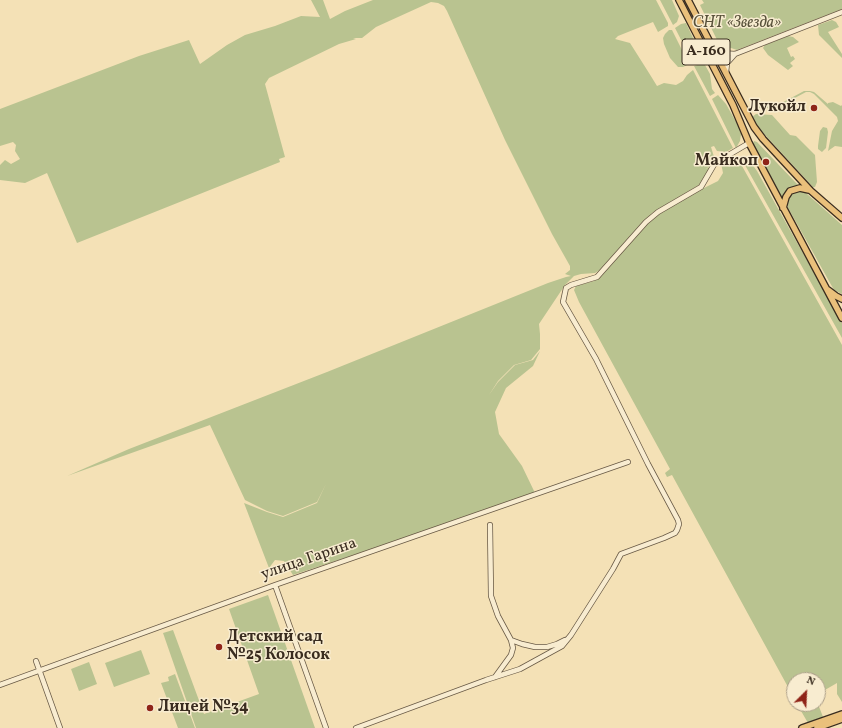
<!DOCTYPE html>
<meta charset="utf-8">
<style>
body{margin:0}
#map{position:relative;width:842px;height:728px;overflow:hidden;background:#f4e1b6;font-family:Vollkorn,serif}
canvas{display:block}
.north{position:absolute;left:786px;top:672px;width:40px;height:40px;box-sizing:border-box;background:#f8ecd0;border:1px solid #ac9f89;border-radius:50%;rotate:24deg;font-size:11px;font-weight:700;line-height:16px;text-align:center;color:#392c1f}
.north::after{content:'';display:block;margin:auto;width:14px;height:18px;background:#8f2418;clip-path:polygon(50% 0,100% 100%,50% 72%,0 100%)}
</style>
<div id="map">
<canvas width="842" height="728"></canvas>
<div class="north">N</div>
</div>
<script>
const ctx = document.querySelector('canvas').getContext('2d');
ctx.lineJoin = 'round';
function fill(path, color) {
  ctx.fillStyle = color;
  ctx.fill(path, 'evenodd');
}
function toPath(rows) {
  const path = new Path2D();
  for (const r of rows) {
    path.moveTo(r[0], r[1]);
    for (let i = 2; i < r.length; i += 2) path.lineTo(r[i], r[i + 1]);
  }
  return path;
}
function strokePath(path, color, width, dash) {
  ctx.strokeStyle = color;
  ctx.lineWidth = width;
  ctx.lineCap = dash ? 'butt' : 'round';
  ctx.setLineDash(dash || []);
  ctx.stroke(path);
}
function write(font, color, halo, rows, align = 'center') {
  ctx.font = font + ' Vollkorn,serif';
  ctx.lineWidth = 3;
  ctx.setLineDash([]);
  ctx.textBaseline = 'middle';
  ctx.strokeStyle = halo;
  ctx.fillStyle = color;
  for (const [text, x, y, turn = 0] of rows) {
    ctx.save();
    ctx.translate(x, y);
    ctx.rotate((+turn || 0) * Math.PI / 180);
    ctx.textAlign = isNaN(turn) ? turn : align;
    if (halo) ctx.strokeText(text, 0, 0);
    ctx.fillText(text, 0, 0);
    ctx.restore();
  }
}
const green = toPath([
 [311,0,323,0,330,19,345,11,373,0,656,0,668,23,668,26,658,32,653,22,618,36,615,39,630,43,649,73,645,76,649,73,657,86,664,83,676,85,683,81,687,75,693,70,733,148,726,152,717,151,714,146,711,147,715,160,711,166,705,169,711,167,699,185,652,213,603,268,595,273,581,274,574,276,565,285,539,324,540,334,540,349,531,360,514,365,498,381,489,395,498,382,515,365,533,360,540,351,533,366,506,388,495,412,499,434,522,466,535,493,432,529,293,575,284,561,275,560,269,568,244,503,267,512,283,517,317,503,326,484,317,502,283,516,267,511,245,500,210,425,67,476,129,449,327,372,548,283,566,277,571,276,565,274,570,270,570,266,552,234,505,140,447,11,444,6,438,3,431,2,376,27,362,38,353,38,356,39,339,44,269,78,265,84,285,157,279,159,280,162,77,243,47,173,25,183,0,180,0,165,5,160,11,164,20,159,15,151,16,145,13,142,0,146,0,109,139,56,189,40,200,64,227,45,245,35,275,26,301,16,320,17],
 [660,0,672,0,679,16,677,22,673,25],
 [702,0,842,0,842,9,737,50,719,44,700,5,704,3],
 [832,20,836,22,839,27,828,32,842,54,842,58,819,35,818,25],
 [686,23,701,55,701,58,693,63,675,28,681,24],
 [669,30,672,30,689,64,683,67,678,67,670,58,664,44,663,38,665,34],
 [788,36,793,37,799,42,787,48,791,57,793,56,795,59,790,63,793,66,788,70,768,55,763,48,765,45],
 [701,64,705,65,710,74,712,89,715,93,710,96,694,66],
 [804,91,810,91,814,92,828,104,828,103,833,102,841,106,842,105,842,147,835,146,828,151,832,131,838,121,837,117,814,94,810,92,806,92,791,100,791,104,783,108,756,108,751,106,776,106],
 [718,95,726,104,740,129,741,134,740,141,736,148,712,99],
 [756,114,772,115,790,135,796,136,815,155,817,182,815,187,813,187,755,124,752,117],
 [823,127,827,128,828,132,826,148,822,152,818,149,818,146,820,131],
 [754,141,757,142,798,185,788,189,781,200,753,144],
 [737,157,842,345,842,702,837,694,837,683,818,694,818,680,794,680,794,698,672,475,667,477,665,473,670,469,579,302,574,290,576,286,594,281,602,274,648,223,660,213,688,196,718,181,723,173,721,163],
 [741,158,749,160,757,171,842,323,842,338],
 [797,190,806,193,842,225,842,294,834,290,787,206,787,202,790,194],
 [268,595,315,728,196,728,163,633,173,630,204,714,259,694,229,609],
 [141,650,150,674,114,687,105,663],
 [89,662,97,684,79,691,71,669],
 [175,674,195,728,178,728,161,683,169,681,168,677],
 [797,704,818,704,823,717,822,718,812,723,808,723]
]);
const minor = toPath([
 [713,49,722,53,735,54,842,12],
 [726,73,727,63,735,54],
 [490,525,491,596,498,616,511,640,513,648,511,655,495,677],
 [275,585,326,728],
 [511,640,522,644,535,647,547,647,557,644,565,640],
 [36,661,60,728],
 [0,685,275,585,628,462],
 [356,728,486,680,520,669,562,646,571,635,613,569,621,554,664,538,675,533,677,530,679,524,678,520,648,464,596,359,563,302,566,288,571,285,597,277,646,222,658,212,701,187,715,163,749,143]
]);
const major = toPath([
 [679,0,733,105,749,143,842,318],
 [688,0,754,127,763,139,811,191,842,218],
 [783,208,786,197,790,191,800,188,809,190],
 [828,290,836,296,842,299],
 [802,728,842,714],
 [817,728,842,719]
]);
const markers = [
 [814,108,4,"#8f2418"],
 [766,162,4,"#8f2418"],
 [219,647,4,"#8f2418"],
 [150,708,4,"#8f2418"]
];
const shields = [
 [706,52,48]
];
const shieldNames = [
 ["А-160",706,52]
];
const parkNames = [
 ["СНТ «Звезда»",737,24]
];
const poiNames = [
 ["Лукойл",806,108],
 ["Майкоп",758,162],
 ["Детский сад",227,638,"left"],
 ["№25 Колосок",227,656,"left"],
 ["Лицей №34",158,708,"left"]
];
const streetNames = [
 ["улица Гарина",309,560,-19]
];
fill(green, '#b9c390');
strokePath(minor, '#685945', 6);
strokePath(major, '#392c1f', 8);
strokePath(minor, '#f8ecd0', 4.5);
strokePath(major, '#eac07b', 5.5);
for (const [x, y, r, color] of markers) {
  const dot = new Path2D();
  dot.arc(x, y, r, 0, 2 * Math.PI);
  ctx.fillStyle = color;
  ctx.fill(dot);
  strokePath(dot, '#f8ecd0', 1.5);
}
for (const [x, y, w] of shields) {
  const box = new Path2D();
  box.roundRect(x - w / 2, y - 13, w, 26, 3);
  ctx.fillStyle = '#f8ecd0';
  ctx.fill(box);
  strokePath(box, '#392c1f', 1);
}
write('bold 15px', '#392c1f', null, shieldNames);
write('italic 16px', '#59523b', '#f8ecd0', parkNames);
write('bold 16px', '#392c1f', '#f8ecd0', poiNames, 'right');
write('16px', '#392c1f', '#f8ecd0', streetNames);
</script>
